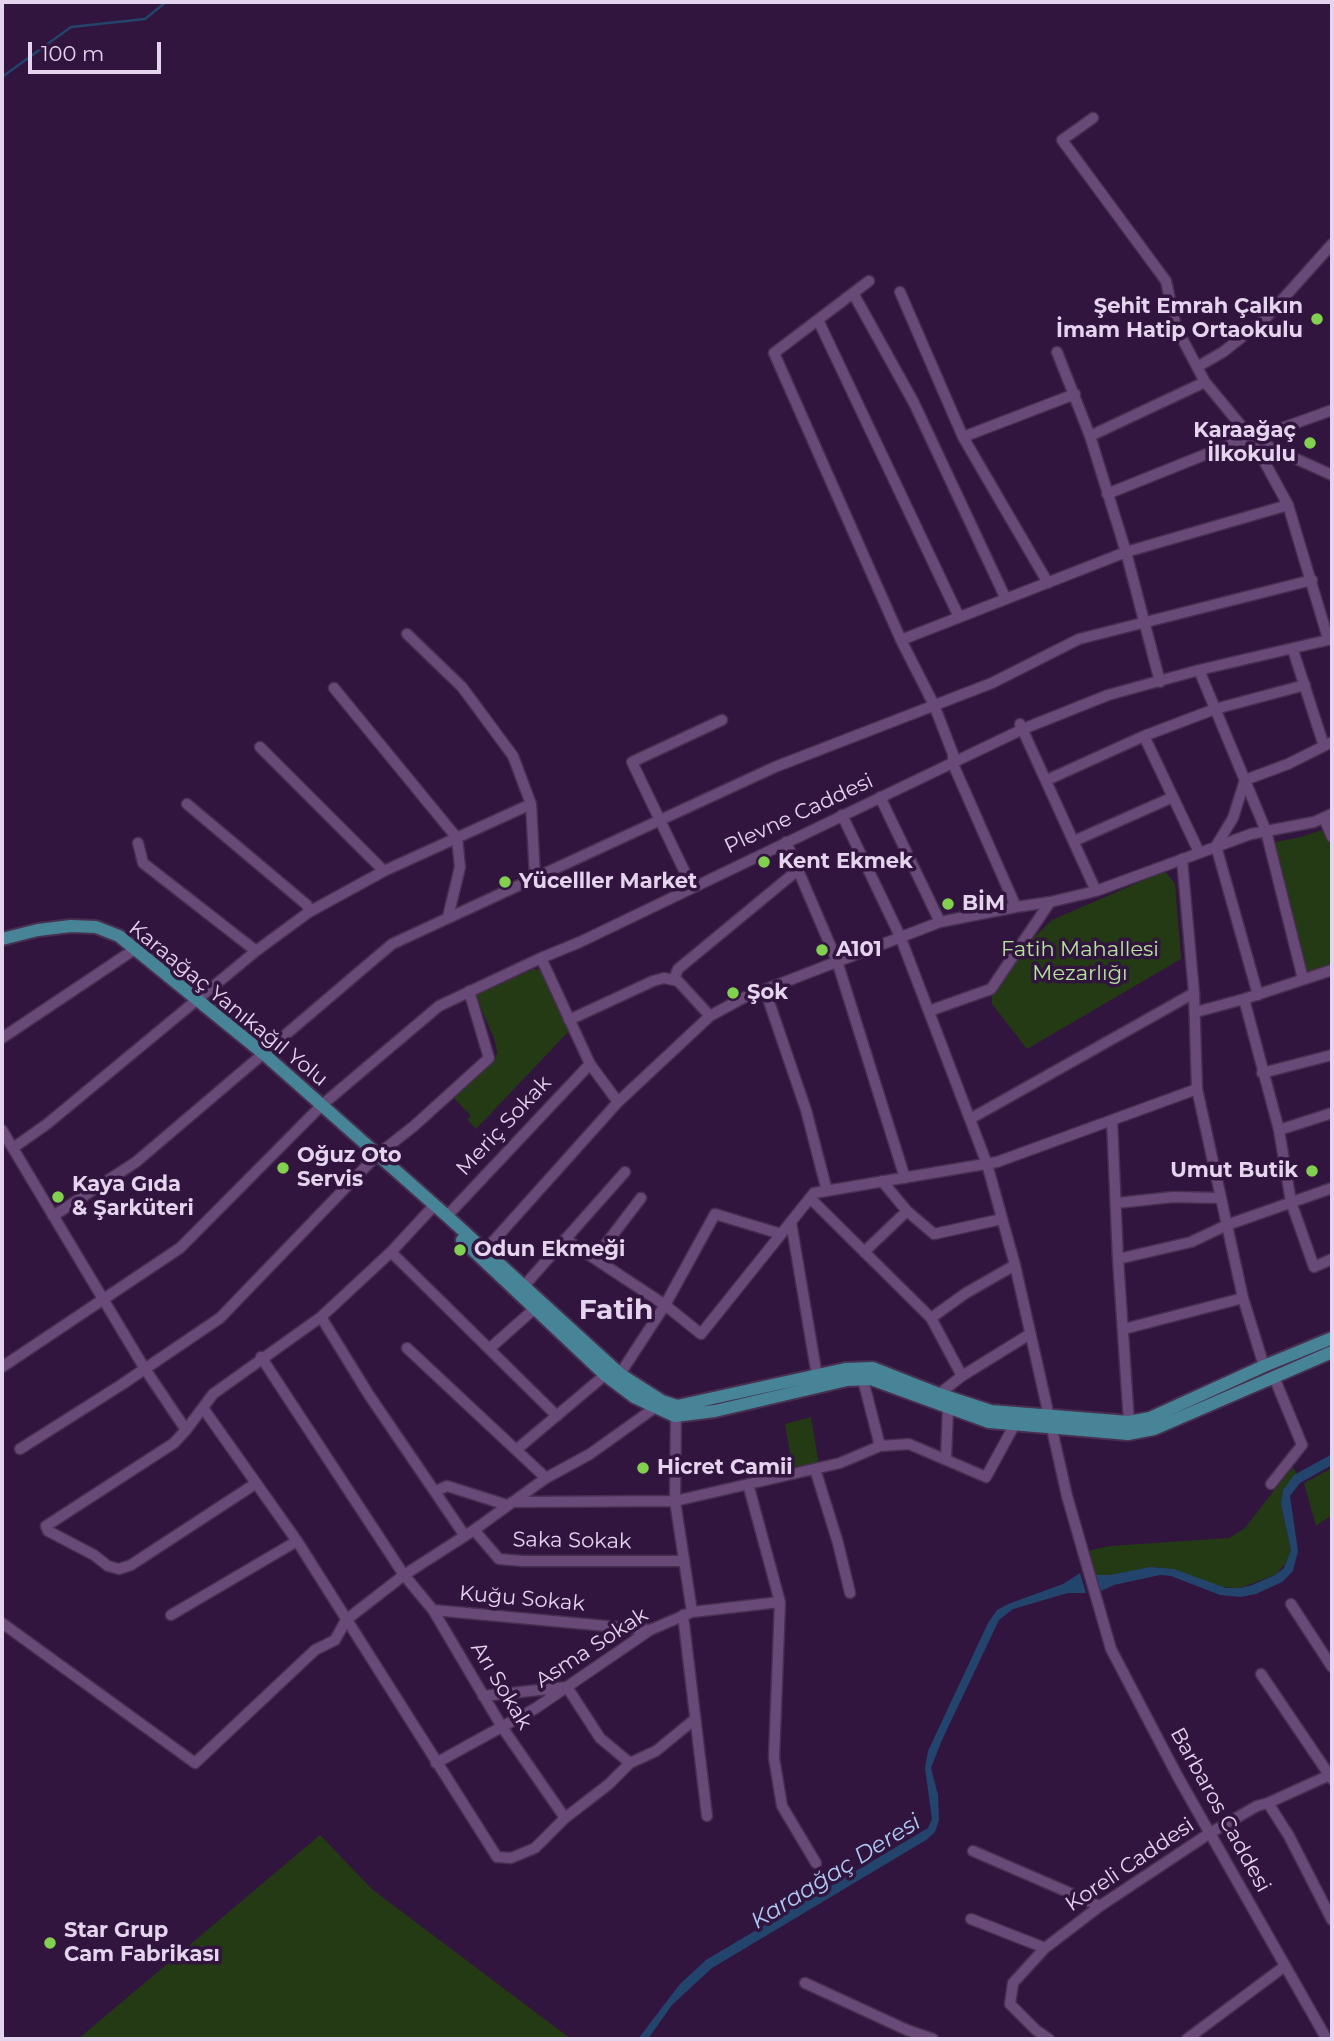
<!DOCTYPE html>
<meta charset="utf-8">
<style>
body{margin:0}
#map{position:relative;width:1334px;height:2041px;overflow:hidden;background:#32153e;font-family:Montserrat,sans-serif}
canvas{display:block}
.frame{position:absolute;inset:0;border:4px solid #e5d4ee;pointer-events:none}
.scale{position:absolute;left:28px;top:42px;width:133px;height:32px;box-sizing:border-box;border:4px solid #e5d4ee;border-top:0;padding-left:9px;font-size:21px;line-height:24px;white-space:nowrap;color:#e5d4ee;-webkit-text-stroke:5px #32153e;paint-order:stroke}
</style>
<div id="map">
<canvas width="1334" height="2041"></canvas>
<div class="frame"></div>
<div class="scale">100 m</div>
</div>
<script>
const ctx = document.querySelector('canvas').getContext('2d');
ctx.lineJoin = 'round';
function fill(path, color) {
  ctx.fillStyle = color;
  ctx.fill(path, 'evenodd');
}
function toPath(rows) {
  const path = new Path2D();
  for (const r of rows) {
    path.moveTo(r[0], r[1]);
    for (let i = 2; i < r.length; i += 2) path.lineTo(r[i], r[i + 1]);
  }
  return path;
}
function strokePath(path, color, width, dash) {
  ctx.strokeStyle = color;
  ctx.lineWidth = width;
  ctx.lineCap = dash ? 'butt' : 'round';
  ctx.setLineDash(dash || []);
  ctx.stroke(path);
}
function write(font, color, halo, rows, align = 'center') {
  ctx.font = font + ' Montserrat,sans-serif';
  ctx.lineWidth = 7;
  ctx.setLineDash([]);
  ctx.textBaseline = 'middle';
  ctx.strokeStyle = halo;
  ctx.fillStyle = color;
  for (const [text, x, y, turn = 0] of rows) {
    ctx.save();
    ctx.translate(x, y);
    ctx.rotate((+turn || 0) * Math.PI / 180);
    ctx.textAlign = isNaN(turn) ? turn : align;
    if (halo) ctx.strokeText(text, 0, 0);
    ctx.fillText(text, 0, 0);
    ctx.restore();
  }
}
const green = toPath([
 [1325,829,1332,850,1332,967,1311,974,1305,972,1271,843,1301,837],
 [1165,871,1175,884,1181,959,1027,1049,992,1004,992,996,1029,942,1052,920],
 [534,969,540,970,570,1030,476,1129,467,1119,471,1116,452,1096,495,1060,497,1052,494,1038,475,995],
 [811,1417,819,1465,793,1471,785,1424],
 [1292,1467,1297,1474,1283,1490,1281,1504,1291,1550,1288,1561,1275,1575,1240,1588,1218,1587,1157,1567,1110,1575,1094,1575,1087,1551,1110,1546,1229,1538,1245,1528],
 [1332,1468,1332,1515,1316,1526,1304,1483],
 [320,1835,373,1890,571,2039,78,2039]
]);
const water = toPath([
 [1332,1454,1332,1465,1300,1483,1290,1496,1298,1551,1293,1571,1282,1582,1256,1594,1241,1597,1220,1595,1171,1576,1160,1575,1114,1585,1099,1592,1094,1575,1110,1575,1150,1567,1174,1569,1226,1588,1240,1588,1252,1585,1275,1575,1284,1568,1291,1550,1281,1504,1283,1490,1294,1475],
 [1080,1573,1086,1593,1068,1593,1013,1609,999,1620,942,1740,931,1768,938,1795,939,1820,935,1832,926,1840,712,1968,672,2005,648,2039,638,2039,680,1984,706,1960,928,1828,932,1819,925,1768,928,1751,988,1623,997,1610,1008,1604,1063,1584]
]);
const stream = toPath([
 [2,77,71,27,145,19,166,2]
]);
const minor = toPath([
 [1093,118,1062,140,1166,281,1176,327,1205,382,1252,439,1288,505,1327,635,1331,640],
 [869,281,774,353,901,640,934,705,953,754,953,764,1016,907],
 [900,292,963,437,1048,583],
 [853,293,914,403,1005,597],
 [818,320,959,617],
 [1057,352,1090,436,1126,552,1160,682],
 [1197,367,1223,352,1265,319,1332,244],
 [1090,436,1205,382],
 [963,437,1075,394],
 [1252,439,1332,410],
 [1107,494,1239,441,1252,439,1332,475],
 [407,634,462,687,513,756,531,804,535,877],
 [901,640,1126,552,1288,505],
 [1293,650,1324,746],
 [1199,670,1266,831,1303,979],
 [334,688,457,838,460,867,448,917],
 [1020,724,1096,891],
 [1144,736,1199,852],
 [260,747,384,871,531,804],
 [1047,780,1144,736,1215,709,1305,685],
 [880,797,940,922],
 [187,804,307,905,309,912],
 [842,815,900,936,987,1164,1015,1265,1067,1496,1111,1649,1178,1777,1325,2036],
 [1324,818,1332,837],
 [1074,841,1173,797],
 [786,842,837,961,905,1178],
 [138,843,143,863,256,951],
 [1182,859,1194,993,1197,1089,1243,1298,1264,1366],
 [692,887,632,762,722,720],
 [541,958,590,1064,618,1102],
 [674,979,678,969,799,869],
 [765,990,806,1110,827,1191],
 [1258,995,1216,846,1233,818,1245,780,1288,764,1332,742],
 [1244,999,1279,1130,1291,1202,1314,1267,1332,1259],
 [929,1011,991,989,1050,902],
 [1196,1012,1244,999,1332,970],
 [569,1020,653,981,664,978,678,981,710,1016],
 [2,1038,135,949],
 [1262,1073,1332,1055],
 [970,1119,1194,993],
 [1112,1120,1118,1259,1129,1422],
 [2,1130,145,1369,186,1430],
 [1279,1130,1332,1113],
 [13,1148,47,1124,256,951,309,912,384,871],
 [882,1181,907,1211,934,1234,1002,1219],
 [810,1198,931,1318,962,1376],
 [1117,1203,1173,1197,1221,1198],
 [53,1216,136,1162,392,944,775,767,992,683,1079,639,1312,580],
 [447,1216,590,1064],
 [791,1222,817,1376],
 [565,1239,665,1305,701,1334,814,1193,997,1162,1197,1089],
 [391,1252,557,1416],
 [864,1252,907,1211],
 [480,1256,618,1102,710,1016,743,998,940,922,1016,907,1050,902,1096,891,1251,834,1314,822,1332,814],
 [595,1258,641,1198],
 [1118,1259,1191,1242,1227,1225,1332,1188],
 [524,1286,625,1172],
 [321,1317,369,1395,465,1536],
 [931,1318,966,1293,1015,1265],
 [1124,1329,1243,1298],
 [407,1348,546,1478],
 [489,1349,533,1310],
 [261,1357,404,1575,433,1610,502,1727,565,1818],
 [2,1367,180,1248,322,1105,439,1006,541,958,580,942,1023,729,1108,695,1199,670,1332,639],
 [620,1374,665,1305,715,1214,781,1234],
 [863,1380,880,1446],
 [939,1394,962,1376,1030,1334],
 [203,1408,297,1541,497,1857,511,1858,535,1848,565,1818,609,1784,630,1763],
 [676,1410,675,1501,692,1612],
 [20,1449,121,1385,220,1318,377,1155,414,1126,489,1058,469,991],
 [516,1450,605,1375],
 [946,1458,948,1409],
 [815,1469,838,1543,850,1593],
 [255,1484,131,1565,119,1569,108,1566,94,1555,48,1531,46,1526,174,1443,186,1430,213,1394,321,1317,391,1252,430,1210],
 [748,1484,780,1602,774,1758,782,1806,816,1863],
 [1271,1484,1302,1445,1274,1377],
 [436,1491,447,1486,507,1505],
 [512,1502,675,1501,840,1463,880,1446,909,1444,986,1477,1015,1424],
 [474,1530,499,1559,523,1561,683,1561],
 [1291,1604,1332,1667],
 [433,1610,650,1630],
 [171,1615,297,1541],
 [683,1615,707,1816],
 [2,1623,195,1763,315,1650,335,1640,346,1620,404,1575,474,1530,546,1478,590,1454,660,1404],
 [1261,1674,1332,1779],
 [483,1696,567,1687,600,1738,630,1763,656,1751,695,1719],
 [436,1763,536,1708,650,1630,692,1612,780,1602],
 [1268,1803,1289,1836,1332,1920],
 [973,1851,1100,1906],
 [971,1919,1045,1948],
 [805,1983,907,2030,933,2039],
 [1049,2039,1036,2030,1010,2004,1013,1983,1045,1948,1100,1906,1210,1833,1257,1806,1268,1803,1332,1774],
 [1187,2039,1285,1966]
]);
const major = toPath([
 [2,939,38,930,71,926,96,927,119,936,264,1054,447,1216,620,1374,662,1401,677,1406,845,1369,873,1368,939,1394,991,1411,1129,1422,1150,1418,1264,1366,1332,1338],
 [462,1240,605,1375,634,1397,675,1416,715,1411,847,1380,871,1379,989,1422,1128,1434,1154,1429,1332,1352]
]);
const markers = [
 [1317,319,7,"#82d04f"],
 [1310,443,7,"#82d04f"],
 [764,862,7,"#82d04f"],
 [505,882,7,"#82d04f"],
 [948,904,7,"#82d04f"],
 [822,950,7,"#82d04f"],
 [733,993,7,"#82d04f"],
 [283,1168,7,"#82d04f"],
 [1312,1171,7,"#82d04f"],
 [58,1197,7,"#82d04f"],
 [460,1250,7,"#82d04f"],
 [643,1468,7,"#82d04f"],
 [50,1943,7,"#82d04f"]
];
const poiNames = [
 ["Şehit Emrah Çalkın",1303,307,"right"],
 ["İmam Hatip Ortaokulu",1303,331,"right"],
 ["Karaağaç",1296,431,"right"],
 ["İlkokulu",1296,455,"right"],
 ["Kent Ekmek",778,862],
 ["Yücelller Market",519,882],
 ["BİM",962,904],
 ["A101",836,950],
 ["Şok",747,993],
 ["Oğuz Oto",297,1156],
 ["Servis",297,1180],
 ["Umut Butik",1298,1171,"right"],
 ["Kaya Gıda",72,1185],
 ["& Şarküteri",72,1209],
 ["Odun Ekmeği",474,1250],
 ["Hicret Camii",657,1468],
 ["Star Grup",64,1931],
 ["Cam Fabrikası",64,1955]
];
const streetNames = [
 ["Plevne Caddesi",799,814,-25],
 ["Karaağaç Yanıkağıl Yolu",228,1004,39],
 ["Meriç Sokak",504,1126,-47],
 ["Saka Sokak",572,1541,1],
 ["Kuğu Sokak",522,1599,5],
 ["Asma Sokak",592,1648,-33],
 ["Arı Sokak",501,1686,59],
 ["Barbaros Caddesi",1220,1810,61],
 ["Koreli Caddesi",1130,1865,-34]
];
const parkNames = [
 ["Fatih Mahallesi",1080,950],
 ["Mezarlığı",1080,974]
];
const waterNames = [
 ["Karaağaç Deresi",836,1872,-32]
];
const districtNames = [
 ["Fatih",616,1311]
];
fill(green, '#233a14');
fill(water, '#23446d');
strokePath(stream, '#23446d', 2.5);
strokePath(minor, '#472f50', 13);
strokePath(major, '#472f50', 16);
strokePath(minor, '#694977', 10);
strokePath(major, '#488497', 12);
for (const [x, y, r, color] of markers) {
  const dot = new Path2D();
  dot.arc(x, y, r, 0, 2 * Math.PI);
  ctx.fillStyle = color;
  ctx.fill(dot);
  strokePath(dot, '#32153e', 2.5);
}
write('bold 21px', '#e5d4ee', '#32153e', poiNames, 'left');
write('21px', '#e5d4ee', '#32153e', streetNames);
write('21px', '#b4e49a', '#32153e', parkNames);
write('italic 23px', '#accbf4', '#32153e', waterNames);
write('bold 28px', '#e5d4ee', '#32153e', districtNames);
</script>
